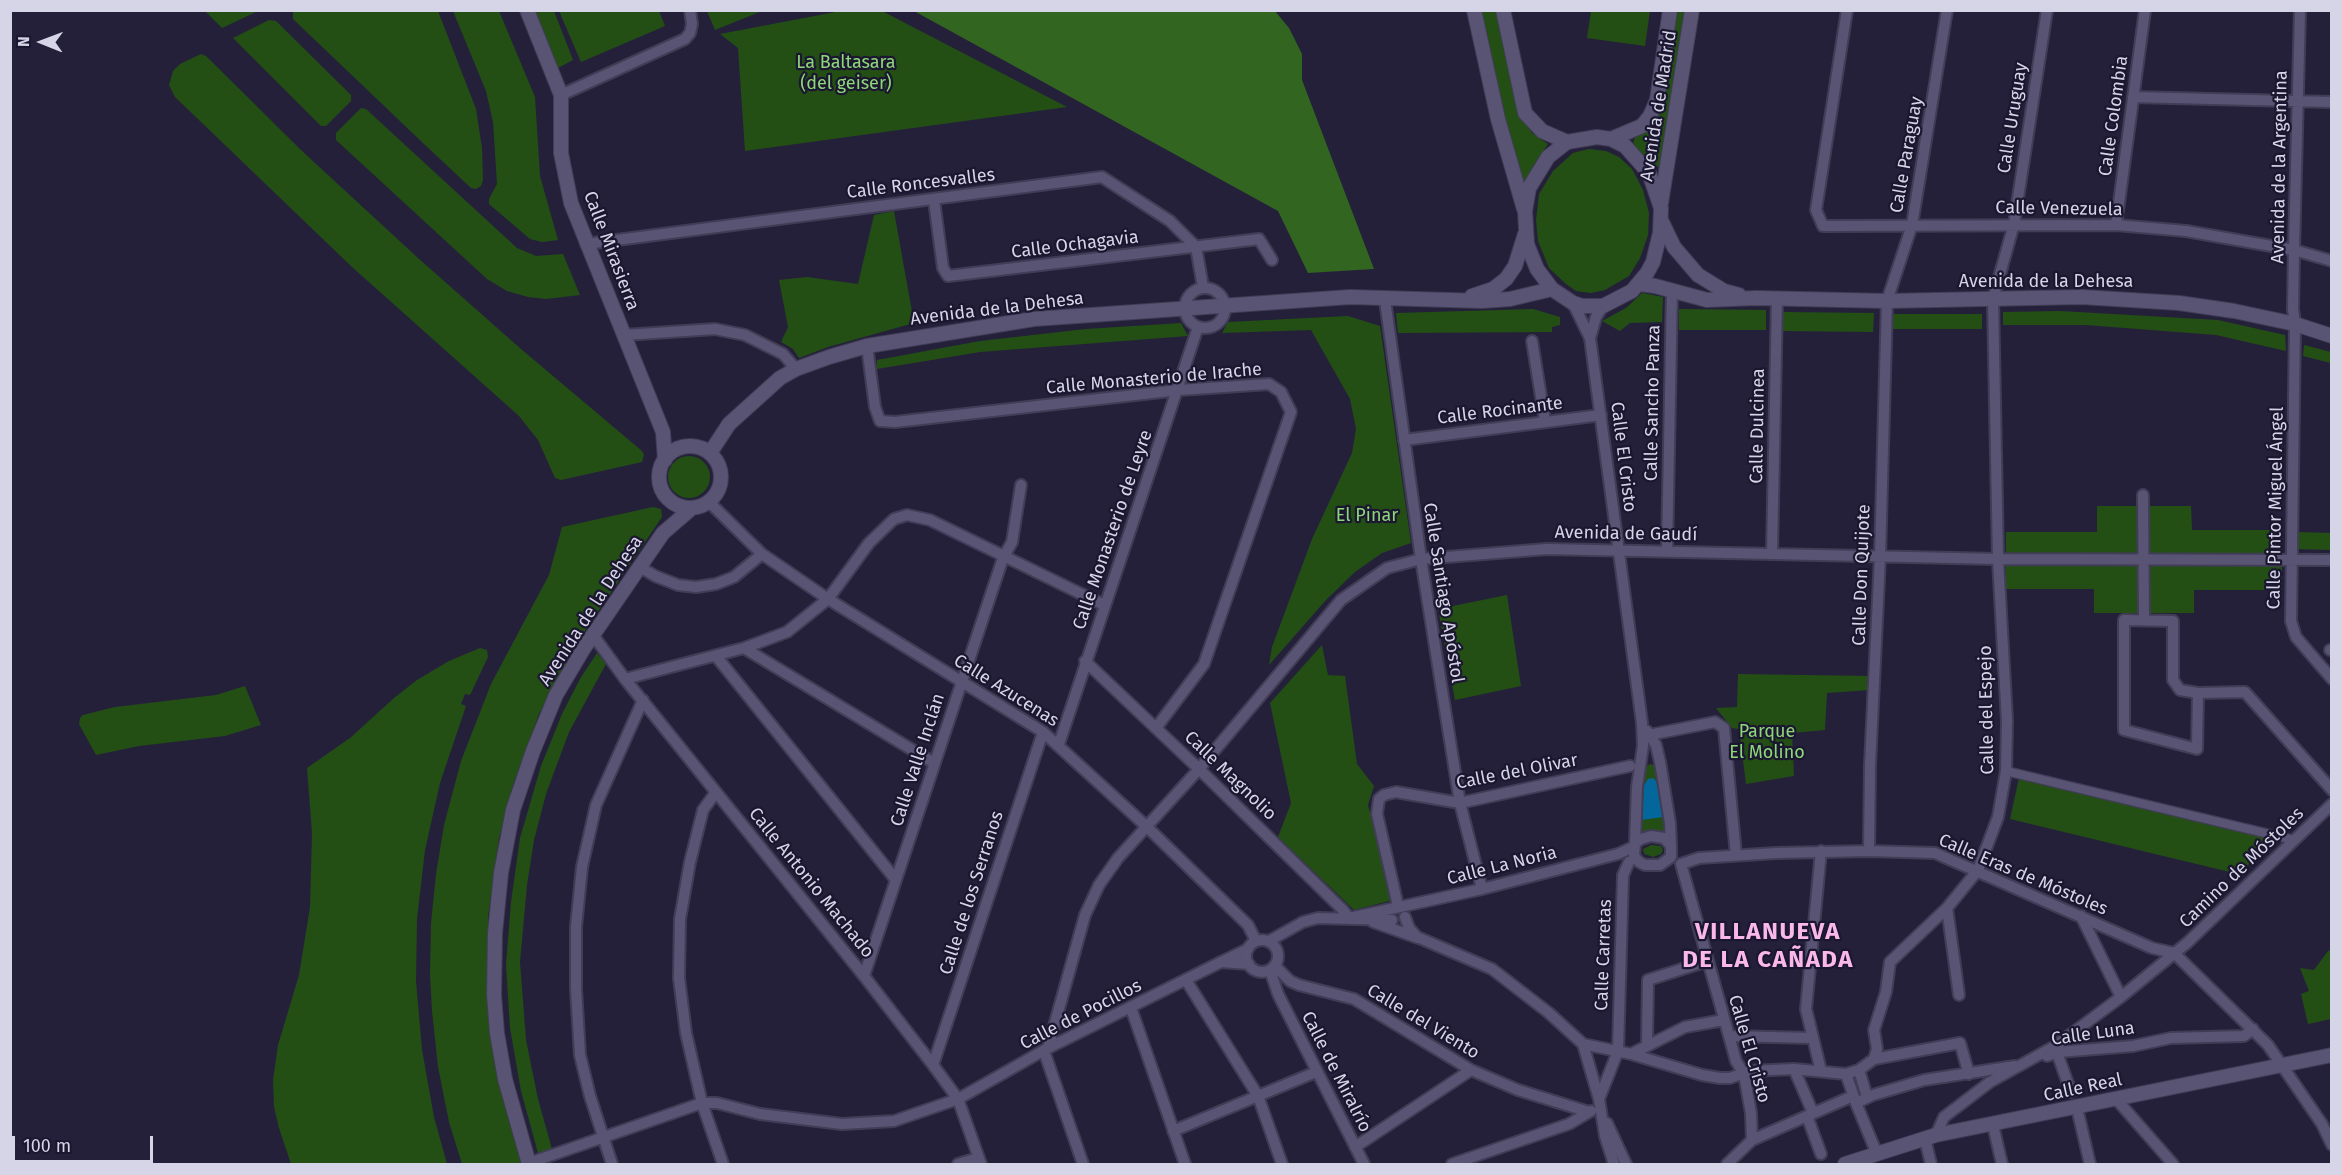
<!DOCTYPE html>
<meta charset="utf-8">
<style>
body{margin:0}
#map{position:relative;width:2342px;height:1175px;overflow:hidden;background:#25203a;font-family:"Fira Sans",sans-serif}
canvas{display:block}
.frame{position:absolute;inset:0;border:12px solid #d6d5e7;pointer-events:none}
.north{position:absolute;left:12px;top:12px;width:60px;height:60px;-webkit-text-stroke:4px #1b1730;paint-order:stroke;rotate:271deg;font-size:16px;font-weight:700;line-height:24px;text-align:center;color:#d6d5e7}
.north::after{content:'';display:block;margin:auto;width:21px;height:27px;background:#d6d5e7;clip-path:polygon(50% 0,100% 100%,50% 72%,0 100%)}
.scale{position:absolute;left:12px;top:1136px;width:141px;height:27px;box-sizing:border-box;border:3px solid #d6d5e7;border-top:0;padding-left:8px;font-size:18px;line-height:21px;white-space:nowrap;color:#d6d5e7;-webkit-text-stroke:4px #1b1730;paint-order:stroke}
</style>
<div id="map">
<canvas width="2342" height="1175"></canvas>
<div class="frame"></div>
<div class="north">N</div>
<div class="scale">100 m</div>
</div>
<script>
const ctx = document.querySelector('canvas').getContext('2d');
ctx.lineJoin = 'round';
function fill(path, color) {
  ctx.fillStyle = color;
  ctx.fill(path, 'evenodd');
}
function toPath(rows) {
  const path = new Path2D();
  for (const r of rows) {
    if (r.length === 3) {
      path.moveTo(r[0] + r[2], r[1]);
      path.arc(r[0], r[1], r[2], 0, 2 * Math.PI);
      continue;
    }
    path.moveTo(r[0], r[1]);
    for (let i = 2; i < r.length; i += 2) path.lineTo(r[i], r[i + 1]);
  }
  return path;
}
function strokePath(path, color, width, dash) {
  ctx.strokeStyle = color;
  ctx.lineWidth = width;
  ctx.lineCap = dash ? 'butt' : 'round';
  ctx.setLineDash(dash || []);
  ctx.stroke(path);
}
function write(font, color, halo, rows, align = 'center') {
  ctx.font = font + ' "Fira Sans",sans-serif';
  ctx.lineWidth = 4.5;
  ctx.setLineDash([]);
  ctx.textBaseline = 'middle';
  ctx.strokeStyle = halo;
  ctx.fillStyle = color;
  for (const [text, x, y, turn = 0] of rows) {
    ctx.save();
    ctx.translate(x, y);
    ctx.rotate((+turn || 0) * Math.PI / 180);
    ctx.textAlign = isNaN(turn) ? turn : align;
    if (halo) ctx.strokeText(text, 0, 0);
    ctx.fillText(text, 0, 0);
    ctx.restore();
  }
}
const green = toPath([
 [293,10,438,11,476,109,482,148,483,180,481,186,476,189,471,188,424,144,293,19],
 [846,10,882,11,1067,107,745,151,738,48,720,34],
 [205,11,258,11,222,28],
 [453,11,499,11,535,97,540,176,558,240,542,242,530,239,489,204,489,199,497,184,493,122,486,91],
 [535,11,554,11,573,60,558,68],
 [559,11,659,11,665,26,581,62],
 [707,11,762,11,715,30],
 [1481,11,1499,11,1524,121,1532,133,1548,144,1533,166,1522,196],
 [1591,11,1650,11,1645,46,1587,38],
 [1675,11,1687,11,1664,164,1653,169,1633,144,1635,137,1649,127],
 [269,20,276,21,351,95,351,101,326,126,321,126,233,38],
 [201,54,206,56,302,151,418,258,521,349,642,451,644,455,642,462,561,480,555,478,538,440,519,416,352,267,175,97,169,85,173,71,180,64],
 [361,108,366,109,517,248,536,256,563,254,580,295,546,299,528,297,507,291,487,279,336,140,336,133],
 [1589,149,1606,151,1619,157,1632,169,1643,190,1649,213,1648,235,1640,258,1629,276,1605,290,1591,293,1576,291,1566,284,1549,268,1538,241,1536,220,1539,194,1553,171,1573,153],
 [894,211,914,323,828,347,799,358,793,349,781,342,788,327,779,280,807,277,858,284,874,215],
 [1642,293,1663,297,1662,322,1630,323,1620,331,1602,321,1626,308],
 [1533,309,1560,317,1560,325,1552,327,1552,332,1398,333,1396,313],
 [1679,309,1766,310,1766,330,1679,330],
 [2060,311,2218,320,2285,335,2286,351,2216,335,2086,325,2003,325,2003,312],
 [1783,312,1874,313,1873,332,1783,331],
 [1893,314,1982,314,1982,329,1893,329],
 [1348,316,1380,326,1411,543,1382,553,1355,572,1326,600,1269,665,1272,647,1312,539,1352,453,1356,429,1350,399,1311,330,1222,333,1228,322],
 [1181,323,1188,336,980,352,877,369,877,360,980,341,1086,329],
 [2304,345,2331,352,2331,363,2303,356],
 [689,477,21],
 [2097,506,2191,506,2192,530,2282,530,2282,590,2194,590,2194,613,2094,613,2094,589,2006,589,2006,532,2097,532],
 [653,507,661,509,662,517,578,641,539,714,513,785,499,838,488,917,488,1004,500,1089,521,1164,462,1164,449,1122,438,1067,432,1011,430,974,431,923,436,874,444,825,461,761,491,684,549,575,562,527],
 [2298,532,2331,533,2331,550,2297,549],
 [1507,595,1521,686,1455,700,1438,609],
 [1322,645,1328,675,1345,676,1357,764,1374,786,1368,805,1393,900,1354,910,1278,837,1291,803,1270,703],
 [480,648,487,650,488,657,470,695,465,694,461,704,466,706,440,783,425,850,417,919,416,981,422,1050,434,1117,447,1164,291,1164,279,1128,274,1107,273,1080,278,1045,299,975,310,907,312,833,307,768,350,738,394,698,417,680,449,661],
 [597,653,606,664,569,732,546,794,534,840,527,885,520,962,526,1040,538,1099,552,1149,538,1153,521,1091,510,1028,506,965,511,902,520,838,541,766,562,714,580,679],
 [1738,674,1870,676,1870,690,1827,693,1825,730,1792,733,1794,776,1746,784,1739,729,1732,728,1716,708,1737,707],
 [245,686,261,725,225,736,139,746,96,755,79,724,80,718,83,715,115,707,216,695],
 [1650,764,1656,766,1666,834,1639,835,1644,768],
 [2019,778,2276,839,2238,874,2010,819],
 [1651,845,1661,846,1663,850,1661,854,1653,857,1644,854,1643,849],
 [2331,950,2331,1019,2308,1024,2301,994,2309,991,2300,968,2314,970,2328,951]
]);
const forest = toPath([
 [914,11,1275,11,1289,28,1302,54,1302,80,1374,269,1308,273,1278,211]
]);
const water = toPath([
 [1653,778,1658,783,1663,817,1642,820,1644,785,1648,779]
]);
const pedestrian = toPath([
 [2006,771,2294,840]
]);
const minor = toPath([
 [1847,10,1816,210,1823,226,2116,225,2186,231,2294,250,2332,261],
 [2300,10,2294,250,2293,309,2295,324,2291,621,2296,637,2332,679],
 [561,95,685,39,690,33,692,24,690,10],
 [2133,97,2332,102],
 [934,200,943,268,948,276,1259,239,1272,260],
 [2116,225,2145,10],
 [586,244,1102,177,1170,221,1196,247,1203,287],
 [1205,308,20],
 [1385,300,1421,559,1460,803,1482,889],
 [1573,303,1590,338,1642,723,1643,746,1637,787,1635,843],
 [624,335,715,329,745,335,783,354,796,369],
 [1590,338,1596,317,1603,306],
 [1532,341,1545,421],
 [867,346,875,407,880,421,895,422,1179,390,1269,384,1281,392,1291,412,1204,664,1156,728],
 [1404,440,1601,415],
 [2143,495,2144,620],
 [709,502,762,554,828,599,1043,732,1146,826,1248,925,1256,941],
 [1667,551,1672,291],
 [1772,554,1777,299],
 [640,567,655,576,678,585,696,587,716,584,734,577,762,554],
 [2124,620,2173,621,2173,680,2180,690,2198,693,2197,749,2124,730,2124,620],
 [593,635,625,679,864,976,933,1065,958,1099,981,1164],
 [744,648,934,763],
 [2330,650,2332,650],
 [716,656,896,880],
 [1085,661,1199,769,1343,910,1349,918],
 [625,679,744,648,787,632,828,599,869,543,894,519,907,515,930,520,1104,605],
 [2198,693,2245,692,2332,790],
 [1647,731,1656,745,1660,762,1670,823,1671,846],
 [1649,735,1715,722,1724,728,1736,855],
 [1059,744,1198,327],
 [716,792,703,810,690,862,680,919,679,978,686,1033,702,1103,723,1164],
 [1651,836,1664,838,1671,846,1671,857,1660,865,1645,865,1639,862,1634,856,1635,843,1641,839,1651,836],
 [1869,851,1870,765,1880,557,1887,301,1912,225,1947,10],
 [1681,864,1699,858,1776,853,1869,851,1935,853,2152,948,2174,953,2268,1045,2322,1124,2332,1145],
 [1681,864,1736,1061,1744,1074,1751,1113,1752,1140],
 [1398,906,1377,814,1379,799,1384,795,1396,792,1460,803,1630,766],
 [1947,908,1959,995],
 [2081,916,2121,997],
 [1405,917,1409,928,1417,937,1492,969,1549,1013,1583,1044,1599,1099,1605,1136,1614,1164],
 [1349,918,1482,889,1618,854,1633,847],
 [1373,922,1418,938],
 [1262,956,16],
 [1269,941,1303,922,1318,918,1392,920],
 [1248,949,1221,962,1249,964],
 [1275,966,1290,981,1299,985,1354,999,1471,1070,1518,1090,1589,1112],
 [1270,970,1278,994,1364,1164],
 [864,976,1003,558,1012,542,1021,485],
 [1186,980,1258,1096,1282,1164],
 [1131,1008,1185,1164],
 [1729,1036,1812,1038],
 [1583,1044,1631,1054,1685,1027,1724,1020],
 [1647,1045,1648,980,1707,961],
 [2055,1047,2071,1092],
 [1048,1048,1085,915,1099,885,1118,858,1199,769,1341,600,1387,568,1421,559,1547,549,1998,559,2332,560],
 [1044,1051,1083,1164],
 [1631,1054,1702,1075,1720,1078,1730,1078,1750,1071,1794,1069,1846,1074],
 [2047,1056,2058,1052,2133,1046,2171,1038,2244,1036,2253,1029],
 [1874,1059,1960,1043,1969,1074],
 [933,1065,1043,732],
 [1794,1069,1813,1113],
 [1859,1070,1874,1059,1877,1049,1874,1030,1886,992,1890,962,1947,908,1978,870,1998,817,2006,771,2007,721,1998,559,1993,299,2014,224,2047,10],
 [1821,1071,1806,1009,1821,851],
 [1867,1097,1859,1070,1846,1074,1856,1103,1873,1095,1924,1080,2015,1066],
 [1599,1099,1618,1051,1623,875,1629,862],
 [2117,1100,2173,1164],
 [1856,1103,1877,1154],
 [2077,1108,2090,1164],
 [1807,1116,1821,1154],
 [1607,1123,1626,1164],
 [1993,1125,2002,1164],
 [1173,1131,1316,1072],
 [1936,1135,1944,1117,1990,1082,2055,1046,2121,997,2187,943,2332,804],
 [1925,1139,1931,1164],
 [1355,1147,1471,1070],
 [529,1163,702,1103,717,1103,760,1114,842,1124,894,1121,958,1099,1048,1048,1221,962],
 [612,1164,590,1096,580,1055,576,989,576,927,582,867,596,805,643,700],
 [958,1164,978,1158],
 [1452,1164,1569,1124,1591,1111],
 [1727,1164,1752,1140,1853,1096]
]);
const tertiary = toPath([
 [527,10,561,95,561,153,571,203,663,432,665,460],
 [1474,10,1498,119,1524,209],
 [1503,10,1525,113,1542,131,1567,142],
 [1597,137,1611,139,1625,146,1649,173,1661,208,1660,233,1653,262,1647,273,1632,291,1603,306,1582,306,1573,303,1552,289,1537,269,1527,244,1525,211,1529,188,1548,157,1567,142,1597,137],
 [1611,139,1642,126,1650,116,1657,100,1670,10],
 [1661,203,1692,10],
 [1661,220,1674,247,1698,275,1724,291,1739,295],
 [1639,284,1655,286,1707,300,1756,298,1887,301,2082,297,2179,303,2234,311,2295,324,2332,336],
 [1472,296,1493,289,1506,279,1515,266,1525,234],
 [690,477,31],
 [710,453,729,424,780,378,796,369,829,357,867,346,1034,319,1350,297,1482,301,1510,299,1552,289],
 [529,1164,505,1079,497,1033,494,995,495,933,501,873,513,810,533,751,556,695,584,648,663,533,692,508],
 [1845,1164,1936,1135,2332,1055]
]);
const parkNames = [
 ["La Baltasara",846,63],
 ["(del geiser)",846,84],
 ["El Pinar",1367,516],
 ["Parque",1767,732],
 ["El Molino",1767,753]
];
const streetNames = [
 ["Avenida de Madrid",1659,106,-81],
 ["Calle Colombia",2114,116,-82],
 ["Calle Uruguay",2013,118,-81],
 ["Calle Paraguay",1907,155,-80],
 ["Avenida de la Argentina",2280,167,-89],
 ["Calle Roncesvalles",921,184,-7],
 ["Calle Venezuela",2059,209,1],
 ["Calle Ochagavia",1075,245,-7],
 ["Calle Mirasierra",611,251,69],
 ["Avenida de la Dehesa",2046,282],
 ["Avenida de la Dehesa",997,309,-7],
 ["Calle Monasterio de Irache",1154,379,-5],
 ["Calle Sancho Panza",1653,403,-89],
 ["Calle Rocinante",1500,411,-7],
 ["Calle Dulcinea",1758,426,-89],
 ["Calle El Cristo",1623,457,83],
 ["Calle Pintor Miguel Ángel",2276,508,-89],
 ["Calle Monasterio de Leyre",1113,530,-71],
 ["Avenida de Gaudí",1626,534,1],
 ["Calle Don Quijote",1862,575,-88],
 ["Calle Santiago Apóstol",1443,593,81],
 ["Avenida de la Dehesa",591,611,-57],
 ["Calle Azucenas",1006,691,32],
 ["Calle del Espejo",1987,710,-91],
 ["Calle Valle Inclán",918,760,-72],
 ["Calle del Olivar",1517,772,-11],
 ["Calle Magnolio",1230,776,44],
 ["Calle La Noria",1502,866,-14],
 ["Camino de Móstoles",2242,868,-44],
 ["Calle Eras de Móstoles",2023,875,23],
 ["Calle Antonio Machado",811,883,51],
 ["Calle de los Serranos",972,893,-72],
 ["Calle Carretas",1604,955,-88],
 ["Calle de Pocillos",1081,1015,-27],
 ["Calle del Viento",1423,1022,31],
 ["Calle Luna",2093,1034,-8],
 ["Calle El Cristo",1749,1049,74],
 ["Calle de Miralrío",1336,1072,63],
 ["Calle Real",2083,1088,-12]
];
const districtNames = [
 ["VILLANUEVA",1768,932],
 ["DE LA CAÑADA",1768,960]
];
fill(green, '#234f15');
fill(forest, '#316520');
fill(water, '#04679c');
strokePath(pedestrian, '#413d56', 11);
strokePath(minor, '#413d56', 14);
strokePath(tertiary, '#413d56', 16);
strokePath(pedestrian, '#595474', 8);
strokePath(minor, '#595474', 10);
strokePath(tertiary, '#595474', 14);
write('18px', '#8ed779', '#1b1730', parkNames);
write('18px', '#d6d5e7', '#1b1730', streetNames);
ctx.letterSpacing = '1.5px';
write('bold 24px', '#fab7ea', '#1b1730', districtNames);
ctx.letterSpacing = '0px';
</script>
